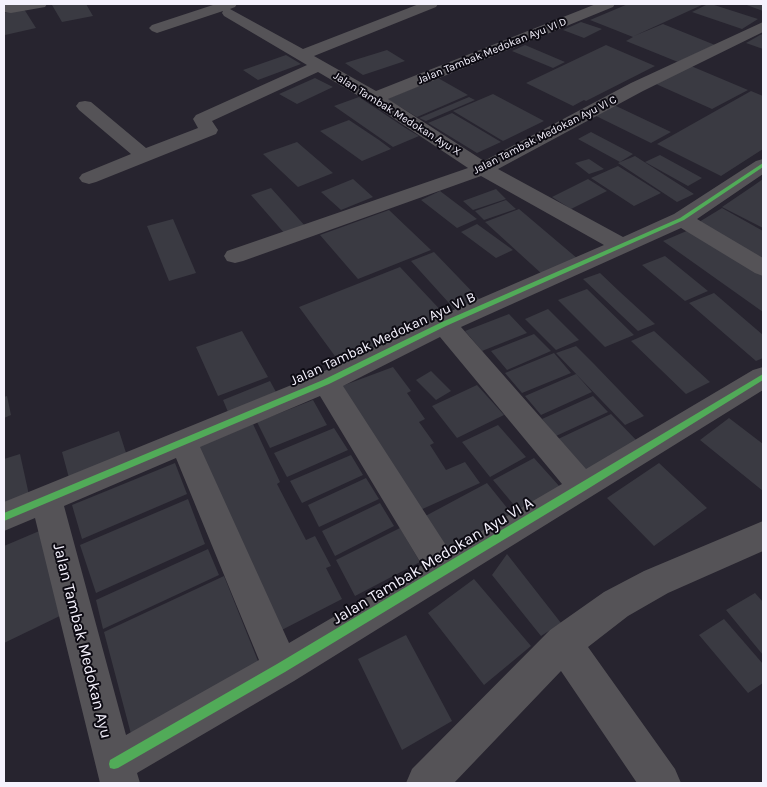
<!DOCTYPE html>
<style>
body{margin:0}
#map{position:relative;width:767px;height:787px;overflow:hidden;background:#27242f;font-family:Karla,sans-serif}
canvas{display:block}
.frame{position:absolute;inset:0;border:5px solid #f5f2fd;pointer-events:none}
</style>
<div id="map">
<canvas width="767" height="787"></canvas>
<div class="frame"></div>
</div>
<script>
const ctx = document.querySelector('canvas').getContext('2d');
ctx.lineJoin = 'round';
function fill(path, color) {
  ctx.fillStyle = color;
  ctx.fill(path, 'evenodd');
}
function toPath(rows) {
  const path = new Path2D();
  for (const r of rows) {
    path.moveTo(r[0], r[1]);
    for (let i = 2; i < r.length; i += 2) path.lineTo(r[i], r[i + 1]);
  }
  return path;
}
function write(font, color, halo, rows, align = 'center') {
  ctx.font = font + ' Karla,sans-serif';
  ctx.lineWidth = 4;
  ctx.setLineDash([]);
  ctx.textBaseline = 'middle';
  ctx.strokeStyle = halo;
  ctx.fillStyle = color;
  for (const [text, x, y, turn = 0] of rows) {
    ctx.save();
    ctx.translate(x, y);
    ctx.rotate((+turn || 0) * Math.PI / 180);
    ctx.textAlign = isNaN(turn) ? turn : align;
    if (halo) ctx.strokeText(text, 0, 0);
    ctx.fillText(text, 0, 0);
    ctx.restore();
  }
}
const building = toPath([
 [58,4,86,4,93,16,62,22,52,5],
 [628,4,704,4,634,36,663,24,715,45,678,62,626,41,633,37,590,20],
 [708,4,711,4,758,19,742,29,692,12],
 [744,4,763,4,763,11],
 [24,9,36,28,5,35,4,13],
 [581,22,602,29,584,38,563,30],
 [763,34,763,49,746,43,760,35],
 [525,45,565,62,553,68,512,51],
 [606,45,655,66,586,101,584,100,573,106,526,83],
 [387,50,405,61,363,75,345,63],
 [286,55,301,64,258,80,243,70],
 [691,66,748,90,712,109,656,84],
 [315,78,333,87,297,104,279,94],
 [438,78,468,95,417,117,387,99],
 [751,91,763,96,763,149,721,176,657,144],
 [493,94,544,121,503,141,453,111],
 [359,97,407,129,419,136,393,147,334,106],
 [469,97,475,100,426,121,419,118],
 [614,105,671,132,651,143,594,115],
 [452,113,464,120,501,142,477,153,428,123],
 [349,120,379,140,391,149,362,161,320,131],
 [591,132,633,154,620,162,578,139],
 [297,142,333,173,298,187,263,154],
 [660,155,702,178,688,186,645,162],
 [635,156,694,194,677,202,618,163],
 [589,159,604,169,589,174,575,163],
 [618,166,661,193,634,206,591,178],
 [353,179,373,197,341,210,321,192],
 [588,179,607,191,571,209,552,197],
 [763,179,763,228,722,207,753,186],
 [271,188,306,227,285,234,251,195],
 [496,189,506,199,473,210,463,201],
 [440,191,477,219,457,228,421,200],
 [506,200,516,209,484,220,475,211],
 [722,208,763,231,763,259,699,222],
 [519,209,578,259,542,274,485,222],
 [389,210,431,250,358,279,320,235],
 [173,219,196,273,169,281,147,226],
 [477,224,513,250,496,258,461,232],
 [689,230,734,255,763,275,763,312,663,241],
 [434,252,483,303,458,313,411,261],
 [665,256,708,291,685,301,642,265],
 [400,267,447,317,340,363,299,307],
 [600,273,620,292,655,324,638,331,583,279],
 [587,289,634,335,605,347,558,300],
 [714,293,763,335,763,358,756,361,689,303],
 [548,309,579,340,556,350,525,319],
 [509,314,527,333,482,351,465,331],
 [242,331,268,377,218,396,196,347],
 [654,331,710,382,686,394,631,341],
 [534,334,551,351,507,370,491,351],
 [576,346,595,365,644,416,625,425,556,353],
 [554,353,571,373,522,393,505,373],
 [393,367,411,391,407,393,425,419,419,422,434,443,430,445,446,470,465,462,480,483,418,511,342,386],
 [431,371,451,391,436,400,416,380],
 [576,374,592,392,541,415,525,396],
 [270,381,276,392,228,412,223,400],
 [477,385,504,415,457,438,432,406],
 [7,396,11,415,4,418,4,397],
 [593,396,608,412,556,436,542,419],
 [313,400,327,425,270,448,257,422],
 [611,414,639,443,583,472,556,440],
 [729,418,763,444,763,491,700,440],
 [253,424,280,482,277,484,306,540,315,536,331,566,326,568,342,599,272,635,193,449],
 [498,425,526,457,490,477,462,442],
 [334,428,348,450,287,477,274,453],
 [119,431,127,456,69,478,62,452],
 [20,454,29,495,4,505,4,459],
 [351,455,363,475,302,503,290,481],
 [534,458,560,487,519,511,493,480],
 [175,463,187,494,82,539,72,505],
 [659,463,707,508,654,546,607,498],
 [366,478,379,499,319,527,308,505],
 [487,483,516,519,445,559,418,520],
 [188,499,205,544,96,593,80,545],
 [380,503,394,526,335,556,322,531],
 [400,528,420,562,355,596,336,560],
 [44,529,66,613,4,643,4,546],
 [208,549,219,575,103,629,96,600],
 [507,554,561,623,541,636,492,575],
 [224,576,260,666,131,734,104,632],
 [474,579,531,646,484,685,428,613],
 [755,593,763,602,763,655,726,610],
 [724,619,763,664,763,683,748,693,699,635],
 [406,635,452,721,402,750,358,659]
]);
const minor = toPath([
 [4,4,11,5,47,4,45,7,11,13,4,12,4,4],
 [216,4,237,4,235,7,230,9,303,49,419,4,438,4,436,7,314,56,376,91,596,4,615,4,613,7,388,99,484,161,631,83,763,22,763,32,643,91,498,169,623,237,674,214,756,161,763,159,763,174,697,219,763,258,763,276,755,273,681,228,461,327,586,469,753,370,763,367,763,390,294,681,137,773,140,783,100,783,35,518,4,531,4,502,316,375,435,318,604,245,481,176,243,261,235,263,227,261,224,256,227,251,468,168,369,102,318,72,212,121,218,130,216,134,96,182,89,184,82,182,79,178,82,174,131,154,79,110,76,106,79,102,85,101,91,102,146,148,198,128,193,119,196,115,307,65,224,16,222,13,223,11,157,33,152,31,149,28,152,25,216,4],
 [440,337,562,484,449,550,343,386,440,337],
 [320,396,422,565,289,643,200,447,320,396],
 [176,458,259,660,126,735,64,506,176,458],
 [763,521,763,551,668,593,628,616,588,647,675,769,681,783,637,783,561,671,454,783,406,783,412,769,550,630,604,592,644,571,763,521]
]);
const cycleway = toPath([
 [763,163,763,167,684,220,446,326,329,384,4,521,4,513,323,380,442,322,680,218,763,163],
 [763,374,763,380,586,490,285,672,118,768,114,769,110,768,109,764,110,760,277,664,763,374]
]);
const farStreetnames = [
 ["Jalan Tambak Medokan Ayu VI D",492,51,-22],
 ["Jalan Tambak Medokan Ayu X",397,114,32],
 ["Jalan Tambak Medokan Ayu VI C",545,135,-27]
];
const streetNames = [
 ["Jalan Tambak Medokan Ayu VI B",383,339,-25]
];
const nearStreetnames = [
 ["Jalan Tambak Medokan Ayu VI A",433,561,-31],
 ["Jalan Tambak Medokan Ayu",82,641,76]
];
fill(building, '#3a3a42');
fill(minor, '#555357');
fill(cycleway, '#51ab58');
write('11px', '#f5f2fd', '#0d0b13', farStreetnames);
write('14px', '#f5f2fd', '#0d0b13', streetNames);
write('16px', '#f5f2fd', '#0d0b13', nearStreetnames);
</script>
